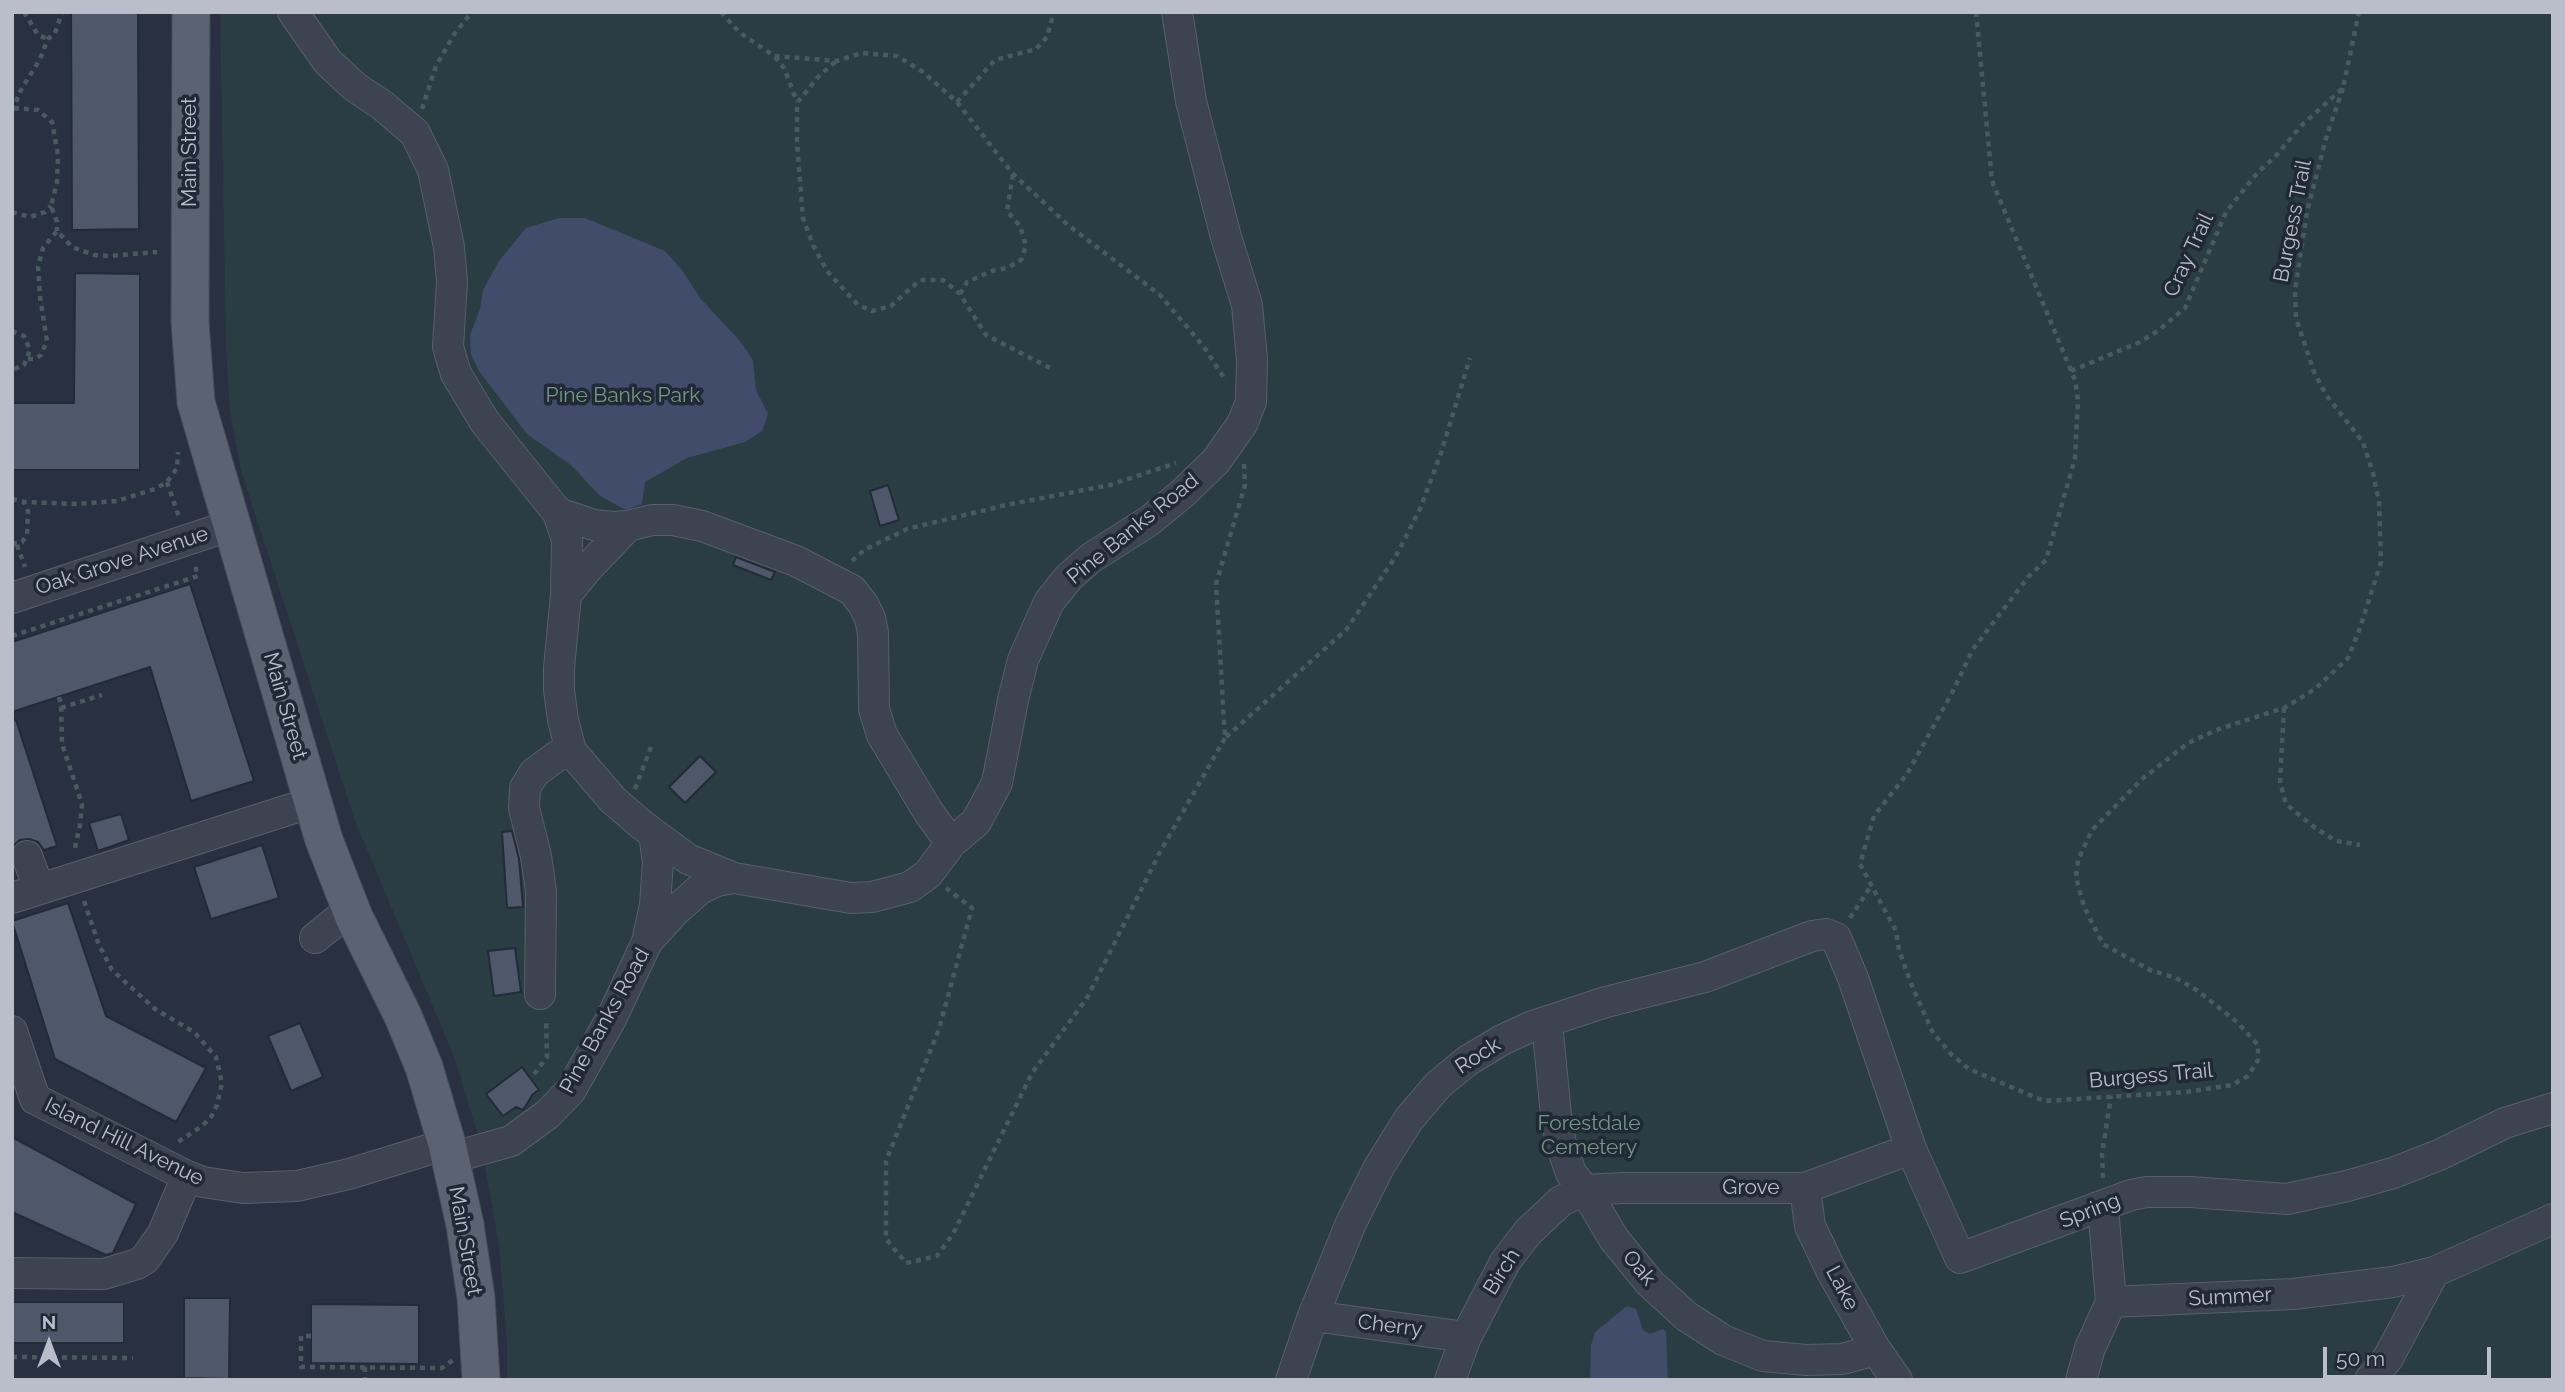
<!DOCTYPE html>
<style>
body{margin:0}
#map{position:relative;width:2565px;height:1392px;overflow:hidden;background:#283041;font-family:Raleway,sans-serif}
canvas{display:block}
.frame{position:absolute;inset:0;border:14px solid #babecb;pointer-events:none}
.north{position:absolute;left:14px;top:1308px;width:70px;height:70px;-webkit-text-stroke:5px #212836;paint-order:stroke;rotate:0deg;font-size:19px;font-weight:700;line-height:28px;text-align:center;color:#babecb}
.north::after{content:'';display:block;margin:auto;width:24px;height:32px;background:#babecb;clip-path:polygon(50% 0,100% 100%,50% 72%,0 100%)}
.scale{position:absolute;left:2323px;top:1347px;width:168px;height:32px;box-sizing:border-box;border:4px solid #babecb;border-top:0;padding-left:9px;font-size:21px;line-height:24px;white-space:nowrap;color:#babecb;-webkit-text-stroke:5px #212836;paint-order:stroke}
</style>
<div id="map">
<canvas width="2565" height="1392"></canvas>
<div class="frame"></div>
<div class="north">N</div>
<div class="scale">50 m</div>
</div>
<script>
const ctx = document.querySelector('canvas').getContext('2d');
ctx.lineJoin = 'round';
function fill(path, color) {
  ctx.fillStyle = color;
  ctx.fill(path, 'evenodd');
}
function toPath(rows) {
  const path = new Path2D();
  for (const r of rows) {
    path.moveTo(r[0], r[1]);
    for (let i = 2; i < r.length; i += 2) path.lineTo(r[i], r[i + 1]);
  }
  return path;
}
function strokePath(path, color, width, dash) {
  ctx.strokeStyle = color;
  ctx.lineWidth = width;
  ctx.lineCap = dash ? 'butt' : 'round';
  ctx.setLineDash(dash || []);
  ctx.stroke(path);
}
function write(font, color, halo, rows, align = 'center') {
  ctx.font = font + ' Raleway,sans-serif';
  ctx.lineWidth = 7;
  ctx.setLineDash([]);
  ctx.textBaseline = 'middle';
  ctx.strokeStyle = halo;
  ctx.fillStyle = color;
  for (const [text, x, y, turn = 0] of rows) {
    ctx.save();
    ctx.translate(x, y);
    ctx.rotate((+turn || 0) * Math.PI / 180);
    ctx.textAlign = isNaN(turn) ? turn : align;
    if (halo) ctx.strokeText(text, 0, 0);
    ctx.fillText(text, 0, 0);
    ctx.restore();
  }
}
const green = toPath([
 [220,12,2553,12,2553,1380,507,1380,507,1343,499,1246,482,1149,455,1059,355,821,241,471,230,411,226,347]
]);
const water = toPath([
 [559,218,585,218,665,251,682,270,700,298,740,341,753,360,756,390,768,414,762,431,745,442,687,458,645,482,642,504,626,510,600,496,571,465,527,434,479,371,471,354,470,335,480,309,483,290,499,261,526,228],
 [1627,1306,1636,1309,1643,1330,1650,1334,1663,1329,1666,1332,1668,1380,1590,1380,1591,1345,1595,1332]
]);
const building = toPath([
 [71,12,138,12,139,229,72,230,71,12],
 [75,273,140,274,140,470,12,470,12,403,74,403,75,273],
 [888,485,899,520,880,526,870,491,888,485],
 [736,557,775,572,771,580,733,565,736,557],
 [190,584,254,781,191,801,150,667,12,712,12,642,190,584],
 [16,720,57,846,44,850,38,842,29,839,20,840,12,847,12,721,16,720],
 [700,756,716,772,685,803,669,787,700,756],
 [121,814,129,840,98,851,89,823,121,814],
 [512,831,519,859,523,907,507,908,502,832,512,831],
 [262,845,279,898,211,919,194,867,262,845],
 [68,903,106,1016,206,1068,176,1122,55,1059,12,921,68,903],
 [515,948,521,992,494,996,488,951,515,948],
 [300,1023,323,1077,291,1091,268,1036,300,1023],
 [522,1067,539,1090,533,1094,523,1110,516,1107,503,1116,486,1094,522,1067],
 [12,1137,136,1204,113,1253,106,1255,12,1212,12,1137],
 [184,1298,230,1298,229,1379,184,1378,184,1298],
 [12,1302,124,1302,124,1343,12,1343,12,1302],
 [311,1304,419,1305,419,1364,311,1363,311,1304]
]);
const path = toPath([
 [24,12,38,35,48,39],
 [721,12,739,32,774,56,837,61,862,53,897,56,923,72,957,102,1013,174,1068,225,1160,295,1204,347,1226,381],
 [1976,12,1992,181,2075,380,2078,400,2075,458,2046,560,2029,576,1973,649,1952,693,1907,774,1874,816,1860,864,1896,931,1899,950,1912,986,1933,1033,1952,1055,1969,1069,2044,1101,2186,1092,2232,1085,2248,1076,2258,1060,2258,1045,2237,1022,2198,991,2176,978,2150,970,2103,944,2084,907,2076,877,2078,860,2092,830,2141,780,2188,743,2219,729,2284,708,2315,689,2348,658,2360,628,2381,562,2379,502,2373,473,2363,442,2326,395,2314,372,2296,318,2295,290,2307,212,2326,138,2343,88],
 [775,57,784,68,797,102],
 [835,62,819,76,797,103,797,143,803,218,813,245,827,271,858,305,872,311,891,306,920,280,943,280,960,294,986,335,1054,370],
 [957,102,995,60,1036,49,1047,37,1054,12],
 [14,108,38,110,52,122,58,155,57,182,51,206,57,222,57,231],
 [422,109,436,66,455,33,472,12],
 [12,111,21,90,40,59,48,39,55,33,62,12],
 [12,212,30,217,45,212,51,206],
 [960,294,967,282,992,271,1007,268,1021,260,1026,246,1020,226,1007,211,1013,174],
 [12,331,24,336,30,350,24,365,12,370],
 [28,359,35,359,41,355,47,341,40,297,38,267,43,248,57,231,72,247,94,255,109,256,157,252],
 [2071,371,2140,342,2159,330,2185,308,2226,212,2258,172,2275,157,2301,126,2343,88,2359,12],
 [1244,464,1245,485,1216,584,1225,738,1346,630,1396,556,1420,509,1441,453,1470,358],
 [167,482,179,517],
 [12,499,24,502,76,504,117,501,155,489,167,482,177,468,178,452],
 [12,544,22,542,27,535,28,511,24,502],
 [17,545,25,567],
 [852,561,864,550,907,529,1006,505,1110,485,1176,463],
 [12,636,198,576,194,562],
 [59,697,61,704,62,744,82,804,80,825,74,852],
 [61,708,102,695],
 [2284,708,2280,782,2286,804,2314,827,2336,841,2360,845],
 [635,789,651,747],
 [946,888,972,908,939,1029,886,1161,886,1239,906,1263,937,1256,953,1234,1032,1073,1087,998,1160,852,1225,738],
 [84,901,99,945,112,970,155,1009,194,1032,216,1057,222,1083,217,1105,211,1117,202,1126,175,1144],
 [1850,918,1871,886],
 [534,1074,547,1057,546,1018],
 [2103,1178,2102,1154,2111,1096],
 [311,1336,301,1336,301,1367,442,1368,453,1360],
 [12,1357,133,1358],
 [365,1367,365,1380]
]);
const minor = toPath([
 [293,12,328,62,355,87,382,105,415,133,433,170,449,247,452,282,448,347,456,374,485,422,558,513,594,525,613,527,628,526,652,520,673,520,702,526,796,561,852,590,863,604,870,618,873,633,874,709,882,735,929,813,951,843],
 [558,513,567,540,566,595],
 [628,526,586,570,566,595,559,668,559,690,563,720,571,751,613,800,642,825,688,859,734,878],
 [12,598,232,525],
 [27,856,39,889],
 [12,898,313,802],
 [315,938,351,909],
 [647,942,655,905,658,862,654,834],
 [540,994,541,891,536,856,524,808,525,788,534,773,557,756,571,751],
 [1547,1023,1556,1115,1561,1144,1571,1173,1585,1190,1614,1239,1650,1283,1686,1316,1723,1340,1763,1356,1806,1360,1842,1359,1876,1350],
 [12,1031,35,1099,187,1176,203,1182,243,1188,297,1186,349,1174,447,1144],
 [451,1158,511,1141,548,1114,571,1090,611,1019,647,942,675,911,700,889,717,881,734,878,851,898,872,897,910,887,928,874,951,843,976,822,997,783,1013,700,1023,660,1049,602,1069,577,1091,558,1149,521,1183,493,1216,461,1242,424,1251,402,1252,360,1247,305,1226,237,1191,101,1177,12],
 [1805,1188,1810,1226,1832,1272,1876,1350,1897,1380],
 [12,1273,104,1274,137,1264,145,1259,163,1233,187,1176],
 [2111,1302,2293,1294,2393,1282,2434,1272,2553,1219],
 [1313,1316,1466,1337],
 [1291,1380,1313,1316,1351,1223,1379,1167,1409,1119,1438,1085,1467,1061,1502,1040,1530,1027,1606,1002,1705,977,1812,936,1826,934,1836,938,1853,978,1911,1149,1960,1258,2131,1195,2147,1192,2190,1192,2287,1199,2347,1186,2393,1173,2439,1155,2505,1123,2553,1108],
 [1450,1380,1466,1337,1505,1262,1528,1232,1561,1201,1585,1190,1622,1188,1805,1188,1911,1149],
 [2081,1380,2090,1348,2111,1302,2103,1207],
 [2370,1380,2388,1358,2434,1272]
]);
const major = toPath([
 [191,12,190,322,196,402,324,840,354,917,403,1016,424,1067,447,1144,465,1225,476,1298,481,1380]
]);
const streetNames = [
 ["Main Street",190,152,-90],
 ["Burgess Trail",2293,221,-79],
 ["Cray Trail",2189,255,-65],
 ["Pine Banks Road",1133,529,-39],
 ["Oak Grove Avenue",122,561,-18],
 ["Main Street",285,706,74],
 ["Pine Banks Road",605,1021,-61],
 ["Rock",1478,1056,-33],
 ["Burgess Trail",2151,1076,-5],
 ["Island Hill Avenue",124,1142,26],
 ["Grove",1751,1188],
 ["Spring",2090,1211,-21],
 ["Main Street",465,1241,80],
 ["Oak",1639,1268,50],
 ["Birch",1502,1272,-58],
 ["Lake",1842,1288,62],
 ["Summer",2230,1297,-3],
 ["Cherry",1390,1326,7]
];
const parkNames = [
 ["Pine Banks Park",623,396],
 ["Forestdale",1589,1124],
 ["Cemetery",1589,1148]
];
fill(green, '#2a3d42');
fill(water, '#404c69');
fill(building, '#4f576a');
strokePath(building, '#232a38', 2);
strokePath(minor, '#585e6b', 32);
strokePath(major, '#464c5a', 39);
strokePath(path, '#495a5f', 4.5, [5, 5]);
strokePath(minor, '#3d4351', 30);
strokePath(major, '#5b6271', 37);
write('21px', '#babecb', '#212836', streetNames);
write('21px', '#729a80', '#212836', parkNames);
</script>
